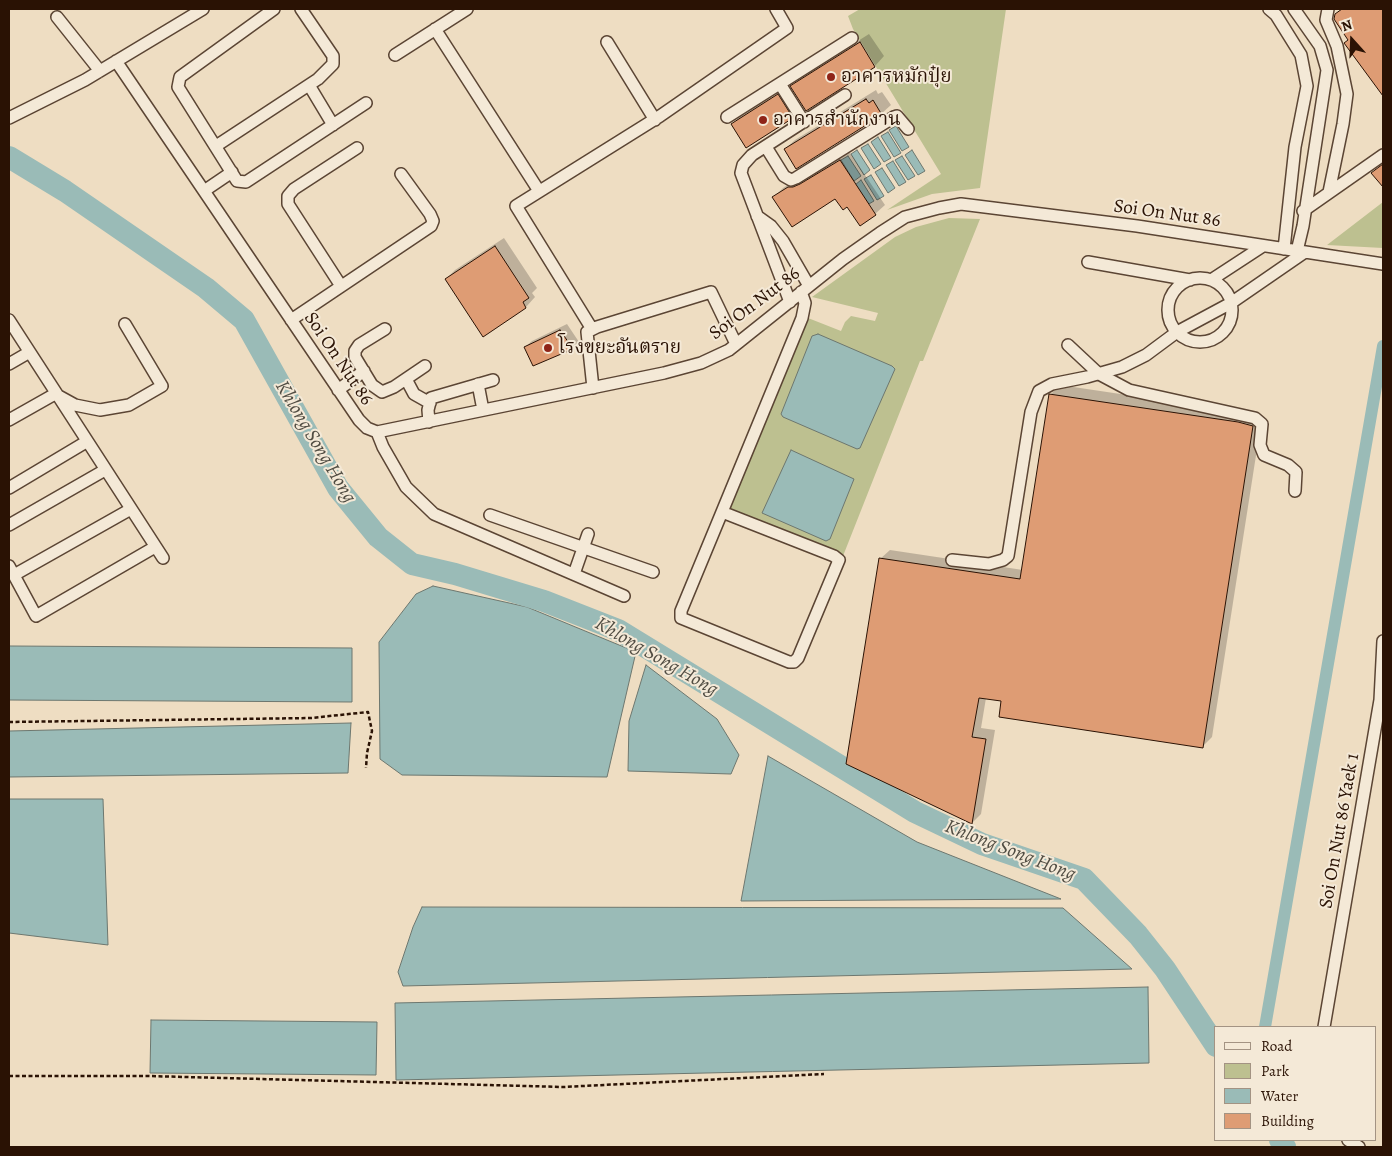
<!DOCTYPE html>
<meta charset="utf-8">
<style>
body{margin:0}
#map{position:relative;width:1392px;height:1156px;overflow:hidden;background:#eeddc2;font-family:Alegreya,serif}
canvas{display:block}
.frame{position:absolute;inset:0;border:10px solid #2a1204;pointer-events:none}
.legend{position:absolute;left:1214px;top:1026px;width:162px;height:115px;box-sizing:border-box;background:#f4e9d7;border:1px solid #a39383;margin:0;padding:6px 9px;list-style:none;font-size:15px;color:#2a1204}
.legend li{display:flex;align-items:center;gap:10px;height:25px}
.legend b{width:25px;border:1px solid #a39383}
.north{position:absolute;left:1327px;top:15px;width:50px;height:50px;-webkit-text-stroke:4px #f4e9d7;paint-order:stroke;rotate:340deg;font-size:14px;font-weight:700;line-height:20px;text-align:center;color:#2a1204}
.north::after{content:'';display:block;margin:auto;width:18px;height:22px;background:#2a1204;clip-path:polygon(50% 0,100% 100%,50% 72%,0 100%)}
</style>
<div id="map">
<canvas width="1392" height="1156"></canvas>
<div class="frame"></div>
<ul class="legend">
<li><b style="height:6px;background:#f4e9d7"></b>Road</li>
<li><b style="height:14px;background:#bdc090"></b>Park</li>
<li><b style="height:14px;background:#9abbb7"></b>Water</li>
<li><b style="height:14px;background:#de9c74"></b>Building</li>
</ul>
<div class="north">N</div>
</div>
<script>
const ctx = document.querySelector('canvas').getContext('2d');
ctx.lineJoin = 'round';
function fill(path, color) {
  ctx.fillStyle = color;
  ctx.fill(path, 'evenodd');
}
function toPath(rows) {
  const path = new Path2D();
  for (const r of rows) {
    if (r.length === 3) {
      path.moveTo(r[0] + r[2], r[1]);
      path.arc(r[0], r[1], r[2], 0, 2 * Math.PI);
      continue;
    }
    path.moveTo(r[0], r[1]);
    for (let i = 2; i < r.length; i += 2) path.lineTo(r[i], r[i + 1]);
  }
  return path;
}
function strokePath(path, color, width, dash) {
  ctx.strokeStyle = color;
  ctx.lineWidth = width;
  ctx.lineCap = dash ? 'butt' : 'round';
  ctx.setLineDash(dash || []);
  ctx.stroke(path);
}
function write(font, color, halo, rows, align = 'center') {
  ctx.font = font + ' Alegreya,"Noto Serif Thai",serif';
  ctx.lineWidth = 4;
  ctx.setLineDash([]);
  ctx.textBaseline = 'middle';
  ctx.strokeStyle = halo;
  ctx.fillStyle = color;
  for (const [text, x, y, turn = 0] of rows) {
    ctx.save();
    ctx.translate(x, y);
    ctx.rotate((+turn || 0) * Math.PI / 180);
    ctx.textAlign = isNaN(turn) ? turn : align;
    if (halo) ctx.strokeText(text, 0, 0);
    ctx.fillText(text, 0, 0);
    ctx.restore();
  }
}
const green = toPath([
 [860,9,1006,9,980,188,932,194,887,210,941,174,853,29,848,16],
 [1383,202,1383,248,1327,245],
 [949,218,980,219,923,361,920,361,843,556,729,511,763,424,808,318,841,331,845,322,851,316,875,321,878,313,812,297,895,237,916,227]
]);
const water = toPath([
 [896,126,909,147,902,151,889,130,896,126],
 [888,132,901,153,894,157,881,136,888,132],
 [878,137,891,158,884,162,871,142,878,137],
 [868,144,881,164,874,169,861,148,868,144],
 [857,150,870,170,864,175,851,154,857,150],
 [912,150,925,171,918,175,905,155,912,150],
 [848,156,861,176,854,181,841,160,848,156],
 [902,156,915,176,908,180,895,160,902,156],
 [893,161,906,182,899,186,886,165,893,161],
 [882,168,895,188,888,193,875,172,882,168],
 [871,175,884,196,877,200,864,179,871,175],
 [861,180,874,201,867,205,855,185,861,180],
 [818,334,892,366,895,369,860,448,857,449,783,417,781,414,812,336,818,334],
 [791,450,854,479,830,539,826,541,762,513,791,450],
 [433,586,527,607,636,652,607,777,402,775,380,759,379,642,416,594,433,586],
 [9,646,352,648,352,702,9,700,9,646],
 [646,665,717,719,739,755,731,774,628,771,629,721,646,665],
 [351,723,348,773,9,777,9,731,351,723],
 [768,756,917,842,1061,899,741,901,768,756],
 [9,799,103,799,108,945,9,933,9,799],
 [422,907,1063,908,1132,969,403,986,398,972,413,927,422,907],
 [1148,987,1149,1063,396,1080,395,1003,1148,987],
 [151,1020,377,1022,376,1075,150,1073,151,1020]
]);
const shadow = toPath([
 [1342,9,1383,9,1383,94,1346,43,1349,40,1336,15],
 [869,34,884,56,875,66,806,109,792,86,801,77],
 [785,89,799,110,792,117,732,124,739,117],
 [876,90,878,94,882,92,891,105,881,114,785,149,795,140],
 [849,151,885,205,875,214,848,205,836,197,774,197,783,188,798,178],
 [504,238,537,288,532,293,535,297,526,307,483,335,446,279,455,270],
 [567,324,579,342,572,348,525,347,532,341],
 [1060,385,1248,413,1262,417,1212,737,1203,746,1002,700,986,698,981,728,995,730,981,814,972,823,880,559,890,550,1023,570,1051,394]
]);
const canal = toPath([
 [1265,1027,1383,346]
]);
const river = toPath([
 [9,157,65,191,206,288,244,320,338,488,378,537,412,564,455,574,544,601,618,630,915,812,982,844,1084,879,1138,935,1165,969,1216,1046],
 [1280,1140,1285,1147]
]);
const building = toPath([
 [1342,9,1383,9,1383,96,1344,43,1348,40,1334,19,1335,14,1342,9],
 [860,42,875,67,806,111,790,86,860,42],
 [778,94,793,118,746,148,731,124,778,94],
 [866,99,869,103,873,100,882,115,796,169,784,149,866,99],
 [840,160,876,215,860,226,847,207,843,210,835,199,792,227,772,197,788,187,793,187,800,184,840,160],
 [1383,164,1383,187,1371,173,1383,164],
 [495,246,529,298,523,302,526,308,483,337,445,279,495,246],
 [560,330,573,349,533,366,524,347,560,330],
 [1049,394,1238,422,1253,426,1203,748,999,717,1001,701,979,698,972,737,986,739,972,824,846,764,879,558,1020,579,1049,394]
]);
const path = toPath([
 [9,722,311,718,368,712,372,731,367,753,366,768],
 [9,1076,148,1076,563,1087,824,1074]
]);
const minor = toPath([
 [274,9,180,77,178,87,237,181,246,182,366,103],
 [1269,9,1276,15,1301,55,1307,86,1295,147,1284,249],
 [1294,9,1320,46,1327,70,1303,226,1297,251],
 [1328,9,1326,20,1337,46,1347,94,1343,124,1329,192],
 [57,17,100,71],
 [435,29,539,191],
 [607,42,655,120],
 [395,55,467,9],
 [116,61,359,420,367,428,377,432,664,373,701,363,729,350,843,259,880,233,905,217,939,208,961,204,1137,226,1383,264],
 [780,84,804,122],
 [309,85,333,125],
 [727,117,852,38],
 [9,118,85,80,203,9],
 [216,146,318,79,333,64,333,56,301,9],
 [766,147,784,176,791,180,796,178,894,117,897,116,908,129],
 [204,191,232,172],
 [1303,211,1383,155],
 [757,216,771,226,783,241,809,286],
 [1088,262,1190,280],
 [1200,310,32],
 [1211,280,1263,246],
 [341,286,288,204,288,196,294,189,357,148],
 [790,302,741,173,743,165,752,155,845,95],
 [9,320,163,558],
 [291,320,431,226,433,221,430,214,401,174],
 [385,329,359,345,355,351,355,357,372,385,382,392,394,387,425,366],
 [592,329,516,206,660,116,787,28,776,9],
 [1068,345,1099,374,1129,390,1255,418,1262,424,1260,445,1264,455,1288,465,1296,472,1295,491],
 [9,364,28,353],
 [406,379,414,394,430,403],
 [478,384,483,410],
 [593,388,587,332,597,327,711,292,736,344],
 [338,390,364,371],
 [9,420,55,394,75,405,100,410,129,405,162,386,125,324],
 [429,422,428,410,431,398,493,380],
 [377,432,383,447,406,487,434,514,624,596],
 [9,488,86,442],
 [722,512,834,556,839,560,798,658,794,662,789,662,681,618,681,611,722,512,802,318,805,303,801,292],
 [490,515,653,572],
 [9,525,105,470],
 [952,560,989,564,1003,560,1008,556,1031,412,1039,391,1052,384,1087,377,1122,367,1146,355,1177,332,1231,303,1305,252],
 [9,566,36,616,155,547],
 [574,574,588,534],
 [14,575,131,509],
 [1324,1027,1380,700,1383,641],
 [1348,1140,1359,1147]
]);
const markers = [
 [831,77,5,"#8f2418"],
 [763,120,5,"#8f2418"],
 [548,348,5,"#8f2418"]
];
const poiNames = [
 ["อาคารหมักปุ๋ย",841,77],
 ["อาคารสำนักงาน",773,120],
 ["โรงขยะอันตราย",558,348]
];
const streetNames = [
 ["Soi On Nut 86",1167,214,8],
 ["Soi On Nut 86",755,304,-37],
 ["Soi On Nut 86",338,359,56],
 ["Soi On Nut 86 Yaek 1",1340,831,-80]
];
const waterNames = [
 ["Khlong Song Hong",315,442,59],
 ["Khlong Song Hong",656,657,30],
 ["Khlong Song Hong",1010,851,21]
];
fill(green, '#bdc090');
fill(water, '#9abbb7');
strokePath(water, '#6d776f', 1);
fill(shadow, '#0003');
strokePath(canal, '#9abbb7', 12);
strokePath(river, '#9abbb7', 22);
fill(building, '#de9c74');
strokePath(building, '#2a1204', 1);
strokePath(minor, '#5b4534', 14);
strokePath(path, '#2a1204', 2.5, [4, 2.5]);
strokePath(minor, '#f4e9d7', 11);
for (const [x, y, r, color] of markers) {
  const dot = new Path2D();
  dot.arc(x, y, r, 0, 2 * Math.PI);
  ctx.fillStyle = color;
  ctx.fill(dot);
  strokePath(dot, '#f4e9d7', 2);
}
write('19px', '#2a1204', '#f4e9d7', poiNames, 'left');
write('19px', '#2a1204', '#f4e9d7', streetNames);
write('italic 20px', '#514d43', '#f4e9d7', waterNames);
</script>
